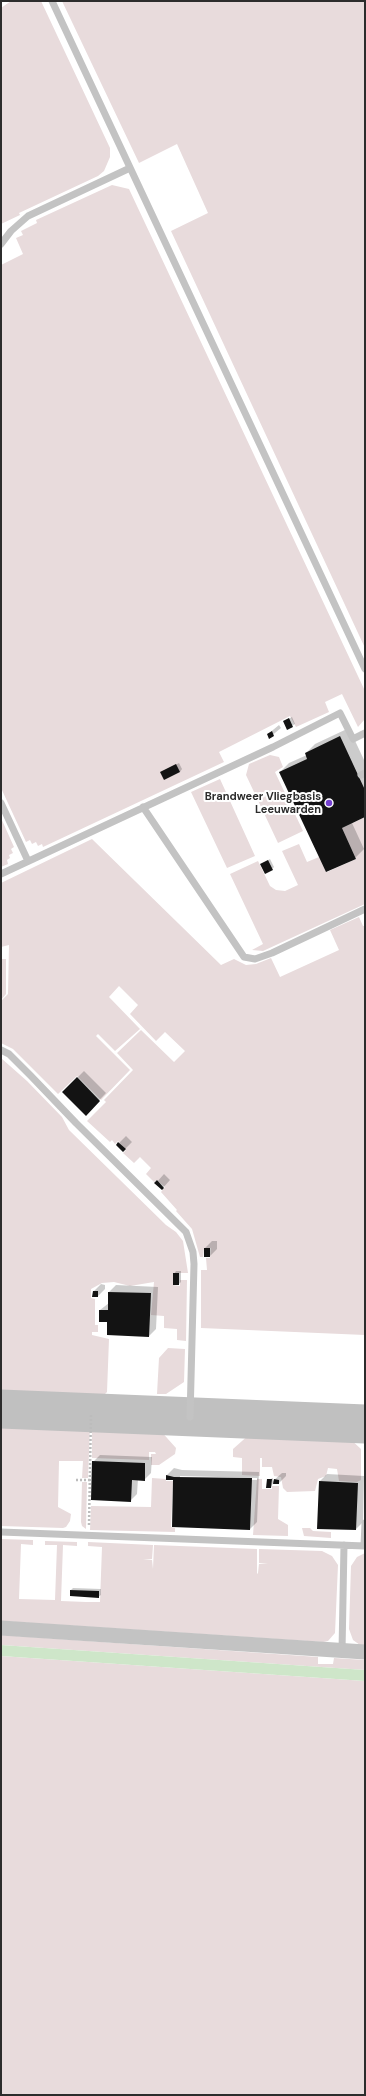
<!DOCTYPE html>
<style>
body{margin:0}
#map{position:relative;width:366px;height:2096px;overflow:hidden;background:#fff;font-family:"DM Sans",sans-serif}
canvas{display:block}
.frame{position:absolute;inset:0;border:2px solid #2c2c2c;pointer-events:none}
</style>
<div id="map">
<canvas width="366" height="2096"></canvas>
<div class="frame"></div>
</div>
<script>
const ctx = document.querySelector('canvas').getContext('2d');
ctx.lineJoin = 'round';
function fill(path, color) {
  ctx.fillStyle = color;
  ctx.fill(path, 'evenodd');
}
function toPath(rows) {
  const path = new Path2D();
  for (const r of rows) {
    path.moveTo(r[0], r[1]);
    for (let i = 2; i < r.length; i += 2) path.lineTo(r[i], r[i + 1]);
  }
  return path;
}
function strokePath(path, color, width, dash) {
  ctx.strokeStyle = color;
  ctx.lineWidth = width;
  ctx.lineCap = dash ? 'butt' : 'round';
  ctx.setLineDash(dash || []);
  ctx.stroke(path);
}
function write(font, color, halo, rows, align = 'center') {
  ctx.font = font + ' "DM Sans",sans-serif';
  ctx.lineWidth = 4;
  ctx.setLineDash([]);
  ctx.textBaseline = 'middle';
  ctx.strokeStyle = halo;
  ctx.fillStyle = color;
  for (const [text, x, y, turn = 0] of rows) {
    ctx.save();
    ctx.translate(x, y);
    ctx.rotate((+turn || 0) * Math.PI / 180);
    ctx.textAlign = isNaN(turn) ? turn : align;
    if (halo) ctx.strokeText(text, 0, 0);
    ctx.fillText(text, 0, 0);
    ctx.restore();
  }
}
const green = toPath([
 [11,1,41,1,110,148,110,157,104,171,98,176,19,213,20,215,1,224,1,8],
 [62,1,365,1,365,648,171,231,208,213,177,144,139,163],
 [112,185,129,189,365,691,365,719,358,727,342,694,325,702,329,712,296,727,290,716,219,752,224,762,43,847,42,844,38,846,36,842,32,844,30,840,26,842,1,788,1,265,23,254,16,238,23,235,21,231,37,223,36,220],
 [270,755,279,757,283,767,275,772,303,831,278,843,246,775,249,764],
 [220,779,255,856,227,868,191,792],
 [365,817,365,904,263,951,252,950,263,944,230,874,258,861,270,886,276,890,285,891,298,885,282,851,299,844,307,862,319,857,327,872,356,859,342,828],
 [1,818,14,847,11,849,13,853,9,855,10,858,7,860,8,864,1,867],
 [92,839,221,965,234,959,246,965,256,964,271,958,280,977,339,950,330,930,359,917,363,926,365,926,365,1335,201,1328,201,1270,207,1270,206,1258,210,1258,211,1248,204,1248,203,1257,200,1257,192,1229,176,1211,177,1210,161,1192,165,1187,157,1180,154,1182,146,1174,151,1168,140,1157,134,1163,123,1153,126,1150,118,1141,115,1144,112,1140,110,1142,87,1121,106,1102,104,1100,133,1070,117,1053,141,1030,174,1062,185,1051,165,1032,156,1041,130,1014,138,1005,119,986,109,997,140,1029,115,1051,98,1034,96,1036,130,1070,101,1100,77,1076,58,1094,13,1049,1,1043,1,1001,8,994,9,945,1,947,1,883],
 [1,959,6,959,6,994,1,1000],
 [1,1058,27,1081,62,1117,69,1130,166,1225,176,1232,183,1241,188,1273,173,1273,173,1285,180,1286,180,1280,187,1280,186,1341,177,1340,177,1329,164,1328,164,1316,151,1315,154,1282,130,1286,114,1282,102,1283,91,1289,91,1298,95,1299,95,1325,98,1325,98,1332,92,1332,92,1335,109,1339,107,1392,99,1400,1,1396],
 [168,1348,185,1349,184,1382,166,1394,157,1394,159,1358],
 [1,1423,90,1426,88,1478,82,1478,83,1461,59,1461,58,1507,71,1514,70,1521,66,1527,63,1528,1,1526],
 [92,1427,159,1429,176,1448,175,1454,159,1465,151,1465,151,1454,156,1454,155,1452,149,1452,149,1460,92,1458],
 [251,1433,348,1437,361,1449,361,1480,357,1482,339,1481,337,1469,328,1468,326,1476,318,1479,315,1491,287,1492,283,1488,281,1477,274,1476,272,1467,262,1467,262,1458,260,1458,260,1476,242,1475,242,1458,233,1457,233,1449],
 [152,1478,166,1479,166,1481,173,1481,171,1527,175,1528,175,1532,90,1530,91,1506,151,1507],
 [257,1479,262,1479,262,1489,272,1489,272,1486,279,1486,278,1519,288,1525,288,1536,253,1535],
 [82,1482,87,1482,86,1529,82,1526,81,1522],
 [302,1528,310,1528,313,1531,331,1532,331,1538,304,1536],
 [1,1539,33,1540,33,1545,21,1544,19,1599,55,1600,57,1545,45,1545,45,1541,77,1542,77,1546,63,1545,61,1601,86,1602,100,1602,102,1547,88,1546,88,1542,153,1545,152,1559,143,1559,152,1560,153,1569,154,1545,257,1549,257,1574,258,1573,259,1564,268,1564,259,1563,259,1549,322,1551,332,1556,338,1565,335,1633,328,1641,323,1642,1,1621],
 [365,1553,365,1645,360,1645,353,1640,349,1629,351,1566,357,1557],
 [1,1635,318,1657,318,1664,333,1664,334,1658,365,1660,365,1670,1,1645],
 [1,1656,365,1681,365,2095,1,2095]
]);
const water = toPath([
 [1,1645,365,1670,365,1681,1,1656]
]);
const shadow = toPath([
 [292,717,295,724,288,728,285,721],
 [279,725,281,728,270,737,268,734],
 [349,728,365,762,365,816,352,823,364,849,355,858,280,772,289,763,307,755,306,753,315,744],
 [179,763,182,769,180,772,161,772],
 [270,859,274,867,272,869,261,864],
 [84,1071,106,1093,86,1114,63,1092],
 [126,1136,132,1142,123,1151,117,1145],
 [164,1174,170,1180,162,1189,156,1183],
 [212,1241,217,1241,217,1249,210,1256,205,1248],
 [176,1271,181,1271,181,1282,179,1284,174,1284,174,1274],
 [101,1284,105,1285,105,1289,98,1296,94,1291],
 [116,1285,158,1287,156,1329,149,1336,108,1334,108,1321,100,1310,109,1303,109,1292],
 [100,1455,152,1457,151,1473,144,1480,138,1479,137,1494,130,1501,93,1462],
 [174,1468,182,1470,259,1472,257,1522,250,1529,174,1479,167,1479,167,1475],
 [180,1476,257,1478,257,1480,180,1478],
 [282,1473,286,1473,286,1476,279,1483,273,1483,271,1487,268,1480,273,1478,273,1481],
 [327,1474,364,1476,363,1522,356,1529,320,1481],
 [73,1588,101,1589,101,1595,98,1597,71,1590]
]);
const taxiway = toPath([
 [1,1409,365,1424]
]);
const building = toPath([
 [289,718,293,727,287,730,283,721],
 [272,731,274,736,269,739,267,734],
 [340,736,365,790,365,817,342,828,356,859,326,872,279,772,307,759,305,753],
 [176,764,180,772,164,780,160,772],
 [268,860,273,870,265,874,260,864],
 [77,1077,100,1101,86,1116,62,1092],
 [118,1142,126,1149,123,1152,116,1145],
 [157,1180,164,1188,162,1190,154,1183],
 [204,1248,210,1248,210,1257,204,1257],
 [173,1273,179,1273,179,1285,173,1285],
 [93,1291,98,1291,98,1297,92,1297],
 [108,1292,151,1293,149,1337,107,1335,107,1322,99,1322,99,1310,108,1310],
 [92,1461,145,1463,145,1481,132,1480,131,1502,91,1500],
 [166,1475,174,1477,252,1478,250,1530,172,1527,173,1480,166,1480],
 [267,1479,272,1479,271,1488,266,1488],
 [274,1479,279,1480,279,1484,273,1484],
 [319,1481,358,1483,356,1530,317,1529],
 [70,1590,99,1591,99,1598,70,1596]
]);
const path = toPath([
 [76,1480,90,1480],
 [89,1525,91,1413]
]);
const service = toPath([
 [52,1,365,669],
 [1,244,11,231,28,216,130,168],
 [361,775,365,773],
 [1,803,28,861],
 [143,807,244,957,255,959,272,953,365,909],
 [1,874,273,747,340,713,353,739,365,733],
 [1,1050,9,1054,31,1076,76,1123,186,1232,193,1252,194,1264,190,1417],
 [1,1532,365,1546],
 [364,1546,365,1523],
 [342,1651,344,1545]
]);
const minor = toPath([
 [1,1628,365,1652]
]);
const markers = [
 [329,803,4,"#7540d1"]
];
const poiNames = [
 ["Brandweer Vliegbasis",321,797],
 ["Leeuwarden",321,810]
];
fill(green, '#e8dbdc');
fill(water, '#cee6c9');
fill(shadow, '#0003');
strokePath(taxiway, '#c0c0c0', 39);
fill(building, '#131313');
strokePath(path, '#bcbcbc', 2.5, [2, 2]);
strokePath(service, '#c3c3c3', 7);
strokePath(minor, '#c3c3c3', 15);
for (const [x, y, r, color] of markers) {
  const dot = new Path2D();
  dot.arc(x, y, r, 0, 2 * Math.PI);
  ctx.fillStyle = color;
  ctx.fill(dot);
  strokePath(dot, '#fff', 1.5);
}
write('bold 11px', '#2c2c2c', '#fff', poiNames, 'right');
</script>
